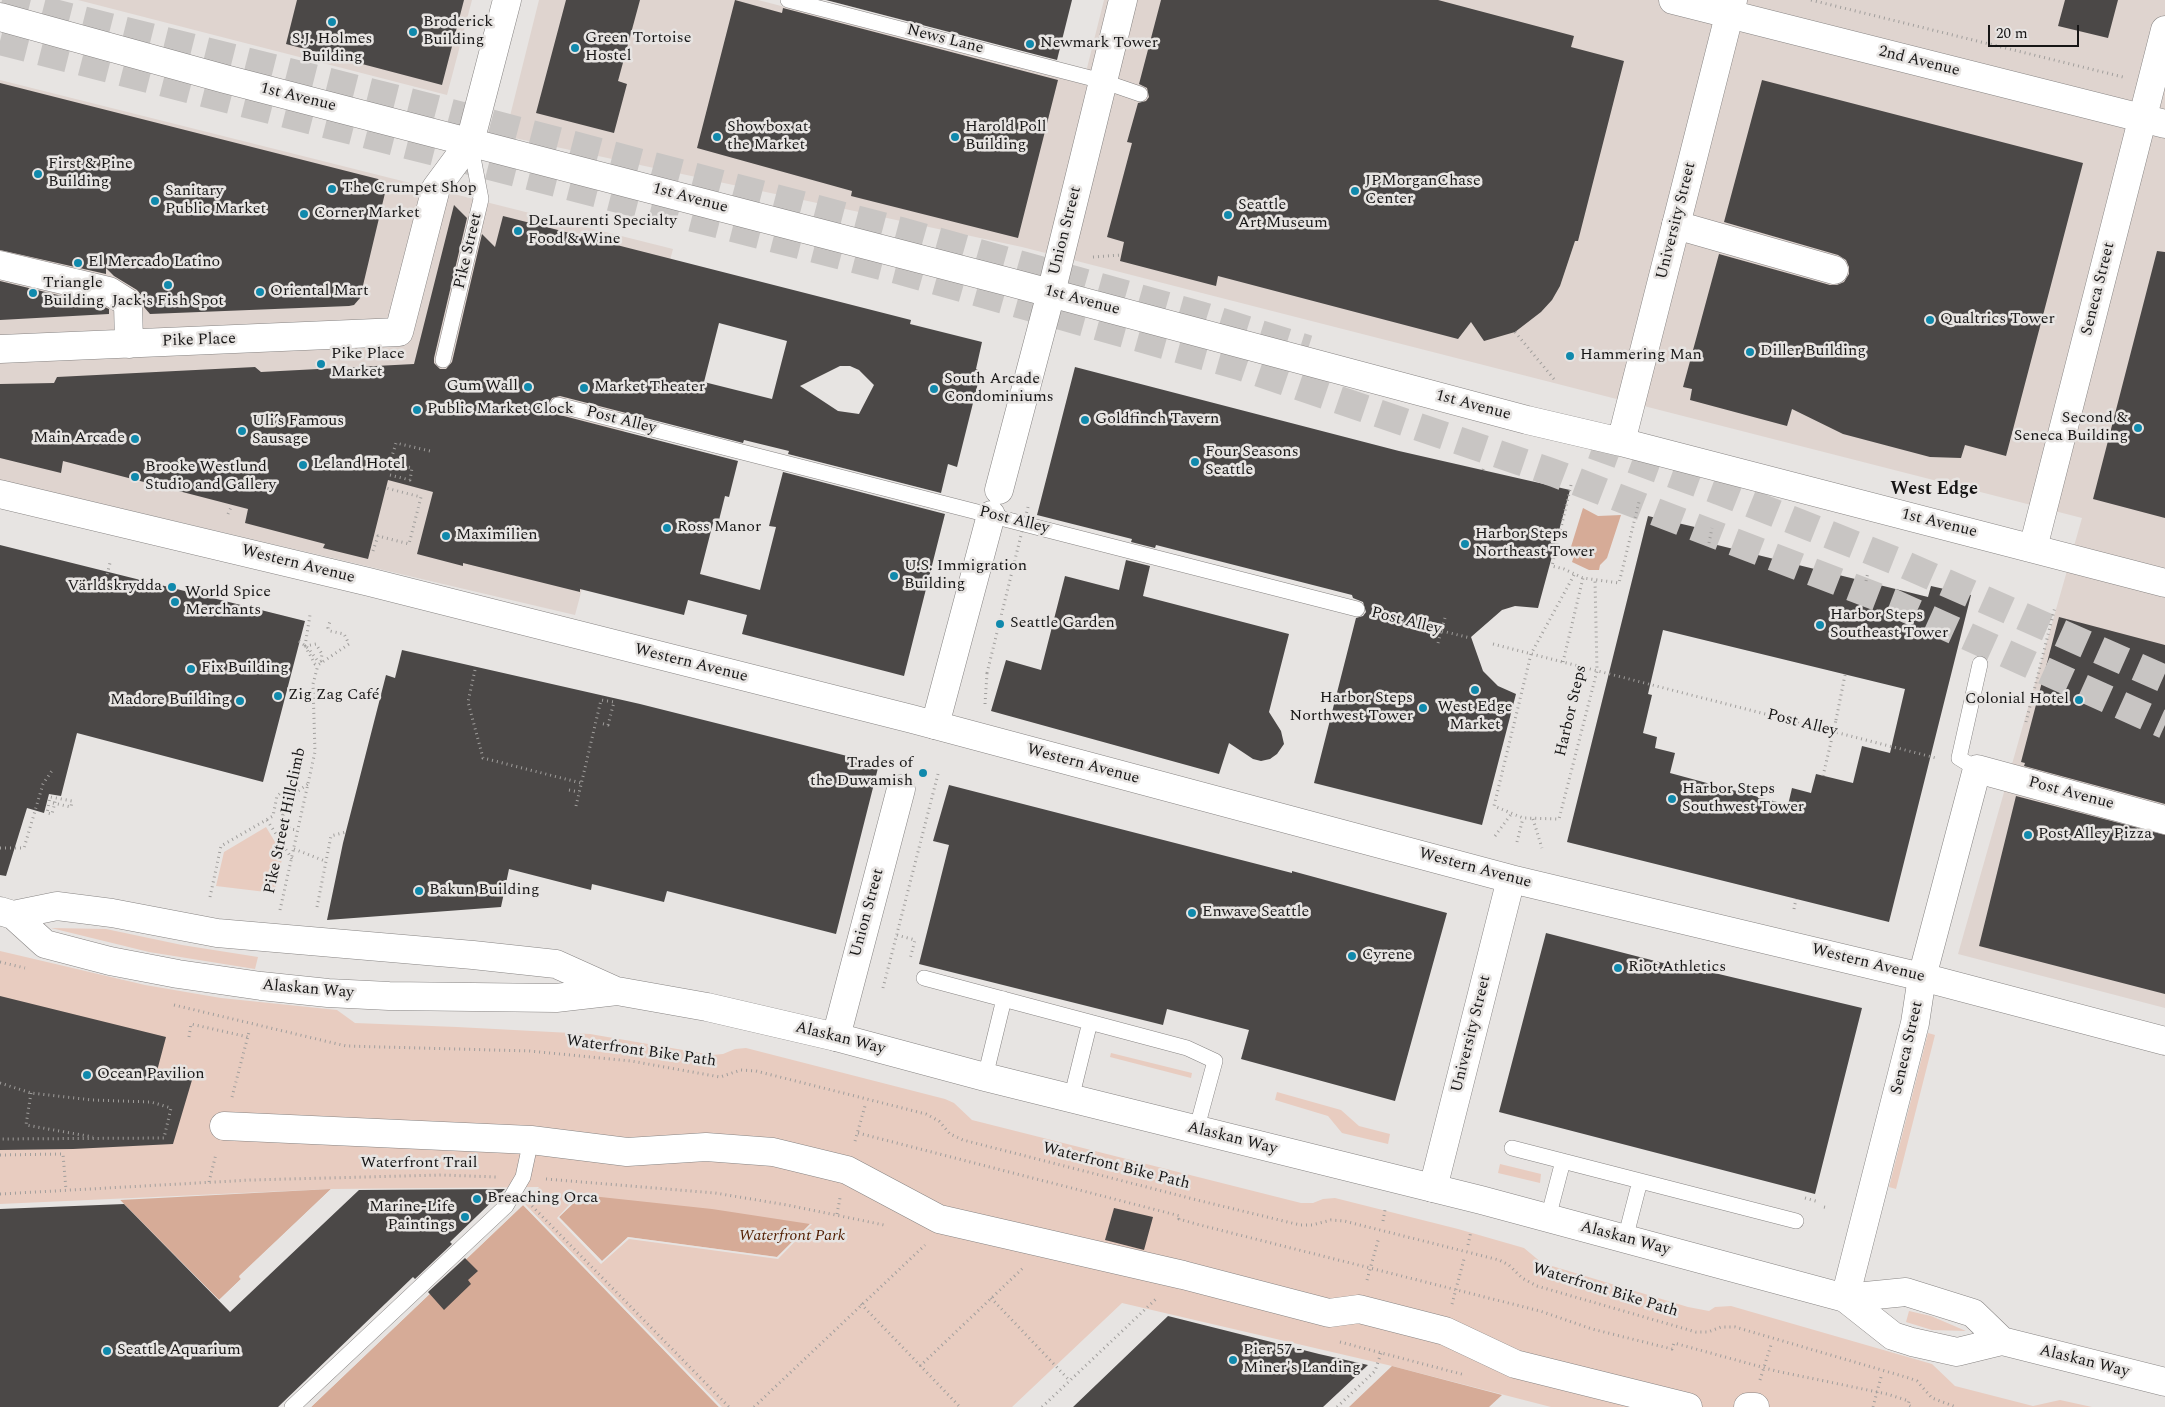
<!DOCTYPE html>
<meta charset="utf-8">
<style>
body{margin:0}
#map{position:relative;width:2165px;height:1407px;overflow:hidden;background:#e7e4e2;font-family:Spectral,serif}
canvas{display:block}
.scale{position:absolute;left:1988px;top:25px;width:91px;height:22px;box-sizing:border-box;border:2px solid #171616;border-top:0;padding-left:6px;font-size:15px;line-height:18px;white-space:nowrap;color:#171616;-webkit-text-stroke:4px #e7e4e2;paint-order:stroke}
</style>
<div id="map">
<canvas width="2165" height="1407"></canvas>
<div class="scale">20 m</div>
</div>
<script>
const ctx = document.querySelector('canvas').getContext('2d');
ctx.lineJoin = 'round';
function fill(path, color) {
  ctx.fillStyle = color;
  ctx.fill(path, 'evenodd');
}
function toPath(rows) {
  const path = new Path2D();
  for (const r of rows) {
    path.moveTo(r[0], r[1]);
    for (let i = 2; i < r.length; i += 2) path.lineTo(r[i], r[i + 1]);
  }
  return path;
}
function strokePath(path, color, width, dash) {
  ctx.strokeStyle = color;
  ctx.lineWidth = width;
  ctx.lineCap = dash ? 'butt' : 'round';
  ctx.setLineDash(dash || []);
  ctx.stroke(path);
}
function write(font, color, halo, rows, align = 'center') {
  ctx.font = font + ' Spectral,serif';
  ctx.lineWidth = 5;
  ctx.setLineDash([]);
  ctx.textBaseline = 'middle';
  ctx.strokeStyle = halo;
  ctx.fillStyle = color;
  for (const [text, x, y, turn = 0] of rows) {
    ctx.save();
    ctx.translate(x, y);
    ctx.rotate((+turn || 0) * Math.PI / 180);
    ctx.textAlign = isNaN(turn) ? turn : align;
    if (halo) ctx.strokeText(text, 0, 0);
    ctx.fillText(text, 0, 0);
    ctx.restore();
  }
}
const built = toPath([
 [78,0,472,0,447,95],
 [539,0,758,0,1083,84,1104,0,2165,0,2165,1008,1958,954,2082,518,1022,247,505,136],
 [0,80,673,249,575,615,0,480]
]);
const green = toPath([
 [266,827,283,855,274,893,216,886,224,852],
 [51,928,106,929,182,945,258,957,255,969,149,952],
 [0,951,145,985,221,998,337,1010,355,1023,457,1027,590,1034,712,1055,723,1054,735,1049,746,1048,945,1099,954,1103,972,1120,1301,1203,1313,1203,1323,1199,1335,1198,1458,1229,1524,1248,1542,1263,1688,1307,1709,1311,1715,1307,1731,1306,1932,1364,1955,1386,2033,1406,2060,1400,2092,1407,1551,1407,1392,1366,1122,1303,1012,1407,719,1407,523,1205,539,1187,331,1189,0,1204],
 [1928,1033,1935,1035,1896,1189,1889,1187],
 [1111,1053,1192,1073,1191,1078,1110,1057],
 [1277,1092,1341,1110,1359,1126,1390,1134,1388,1144,1342,1133,1328,1116,1275,1100],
 [1500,1164,1541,1174,1540,1183,1498,1173],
 [1909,1311,1931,1316,1966,1331,1932,1330,1906,1322]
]);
const water = toPath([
 [1583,508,1598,516,1621,515,1607,558,1600,565,1599,570,1589,570,1572,562,1574,556,1570,550],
 [331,1189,239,1276,241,1279,219,1300,120,1200],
 [582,1195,712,1209,810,1224,777,1257,628,1237,602,1261,559,1217],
 [523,1205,719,1407,311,1407],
 [1392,1366,1502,1395,1489,1407,1349,1407]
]);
const pier = toPath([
 [331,1189,333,1189,333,1191,243,1277,243,1281,220,1302,118,1200,120,1200,219,1300,241,1279,239,1277],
 [579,1194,582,1195,559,1217,602,1261,628,1237,777,1257,810,1224,812,1224,778,1259,629,1239,601,1264,557,1218],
 [523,1202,722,1407,719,1407,523,1205,311,1407,309,1407]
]);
const building = toPath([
 [297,0,464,0,442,85,286,44],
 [566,0,640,0,618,81,627,84,614,133,536,113],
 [735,0,782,13,783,8,1058,80,1018,238,851,196,852,191,697,148],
 [826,0,1072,0,1057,60],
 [1161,0,1438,0,1574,36,1571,47,1624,61,1578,241,1575,241,1560,286,1552,300,1541,312,1515,332,1484,341,1471,322,1458,339,1218,276,1216,286,1120,261,1124,242,1107,237,1132,143,1127,142,1138,103,1146,101,1149,97,1147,88,1139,84],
 [2065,0,2118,0,2108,38,2058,26],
 [1762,80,2083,163,2006,456,1965,445,1961,458,1930,457,1843,434,1792,409,1787,426,1690,400,1692,389,1683,387,1719,254,1830,285,1837,285,1844,282,1849,274,1849,267,1846,260,1838,255,1724,222],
 [0,83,378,179,384,186,385,193,360,298,354,305,349,306,150,314,144,307,142,296,137,290,114,276,106,268,106,274,0,250],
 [454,205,467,218,434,358,434,363,440,369,446,369,452,362,482,234,495,247,503,216,911,320,910,324,982,342,976,369,981,371,957,467,948,464,941,493,788,454,789,451,744,440,743,443,560,396,552,398,549,403,551,411,556,414,738,461,729,497,725,496,718,524,713,523,700,574,760,590,776,527,769,526,783,472,945,514,904,676,742,634,747,615,688,600,684,615,580,589,580,592,463,563,463,566,417,554,433,492,388,480,368,559,323,548,325,544,245,523,248,509,63,461,61,473,0,458,0,384,54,383,57,377,255,367,261,372,414,364],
 [719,323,787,341,772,399,704,382],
 [840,366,850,366,859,370,874,385,859,414,838,411,800,386],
 [2157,251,2165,252,2165,518,2093,499],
 [0,281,103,306,109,309,109,314,0,320],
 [1075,367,1399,451,1570,490,1538,608,1515,606,1502,610,1471,637,1483,671,1498,686,1516,694,1482,825,1314,783,1356,618,1363,616,1366,612,1363,602,1353,598,1352,595,1156,545,1155,548,1131,542,1132,539,1037,515],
 [1648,516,1699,528,1697,540,1928,597,1931,586,1971,595,1889,922,1567,842],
 [1663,630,1905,689,1890,753,1862,746,1853,783,1816,774,1811,793,1792,788,1788,805,1670,773,1675,753,1655,748,1657,737,1643,733,1652,695,1648,694],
 [0,545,305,621,263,782,77,733,61,796,49,794,44,813,27,808,6,876,0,875],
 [1126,560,1150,566,1143,596,1289,634,1269,712,1281,731,1284,744,1277,754,1270,759,1261,761,1253,759,1229,743,1219,774,991,711,1006,660,1041,670,1065,576,1119,590],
 [2059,617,2165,645,2165,804,2024,766,2025,763,2021,762],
 [402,650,640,704,879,764,836,934,667,891,664,902,592,884,591,890,509,869,501,907,327,920,343,843,386,675,395,678],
 [949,785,1292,873,1292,871,1447,913,1395,1101,1241,1059,1249,1030,1167,1009,1163,1025,919,964,949,845,933,841],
 [2016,796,2165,835,2165,994,1979,946],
 [1546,933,1706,974,1706,971,1862,1008,1815,1194,1499,1112],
 [0,996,166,1037,157,1071,192,1080,173,1144,73,1149,0,1150],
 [505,1189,450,1242,452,1244,415,1279,413,1277,278,1407,0,1407,0,1209,124,1204,230,1312,359,1190],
 [1114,1208,1153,1217,1144,1250,1105,1240],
 [465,1258,478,1271,468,1280,471,1284,444,1310,428,1292],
 [1168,1316,1319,1354,1368,1365,1323,1407,1073,1407]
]);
const highwayTunnel = toPath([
 [2,0,417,104,901,231,1203,316,1308,349],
 [0,41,901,271,1239,366,1554,473,1891,602,2165,725],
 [1593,445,1719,491,1901,563,2165,679]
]);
const path = toPath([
 [1811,0,2123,77],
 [1093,257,1121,255],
 [1515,332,1554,379],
 [1483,470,1484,467],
 [390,475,410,480,412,468,390,463,396,443,430,451],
 [1571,485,1552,566,1564,569,1583,578,1619,583,1639,502],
 [228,514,232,505],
 [1709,543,1712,528],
 [373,551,378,536,409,544,421,497,386,488],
 [1574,575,1531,654,1494,806,1523,818,1559,819,1597,671,1595,580],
 [106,579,110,563],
 [1866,581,1868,572],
 [1379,615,1470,638],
 [1438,643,1445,618],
 [1493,644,1936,758],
 [305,646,315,664,318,665,349,644,344,634,330,631,328,628,330,621],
 [305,646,310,615],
 [305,646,316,644,322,654],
 [1563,662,1583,578],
 [475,670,468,702,483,758,581,783],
 [985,704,987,673],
 [1836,720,1845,675],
 [2026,722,2055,607],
 [1823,776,1831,742],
 [569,790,579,792],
 [53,803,71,807,72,801,56,798,50,797,47,813,52,814,56,798],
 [576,806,601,700,614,702,608,725,600,723],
 [283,815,291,806,294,794,308,784],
 [1533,819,1542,848],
 [267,820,292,859],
 [1495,836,1512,813],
 [1517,842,1523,818],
 [0,848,24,848,43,784,53,769],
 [294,849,325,861],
 [210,897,221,846,273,816,277,796,283,791,286,798,282,817,290,829,298,830],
 [317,907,331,836,346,832],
 [1794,909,1796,899],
 [280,910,315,752,313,684,318,665],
 [897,935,915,940,910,959],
 [0,962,25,968],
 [883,988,938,774],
 [174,1005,346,1046,530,1051,631,1061,720,1077,741,1070,756,1071,926,1114,939,1121,950,1134,963,1140,1201,1201,1300,1225,1312,1225,1331,1220,1344,1221,1499,1260,1509,1265,1522,1278,1537,1286,1696,1332,1708,1332,1721,1327,1735,1327,1909,1378,1917,1381,1932,1398,1956,1407],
 [189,1037,191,1024,248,1037],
 [0,1083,31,1093,92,1100,151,1102,171,1108,164,1138,0,1139],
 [31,1093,26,1125,93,1137],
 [232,1097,249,1032],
 [858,1133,1180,1216,1179,1219,1196,1224,1540,1311,1592,1329,1672,1349,1674,1343,1776,1371,1887,1394,1909,1401,1908,1405,1912,1407],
 [855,1141,865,1106],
 [0,1155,63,1154,66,1190],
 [546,1179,715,1193,787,1205,884,1225],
 [209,1182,216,1154],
 [0,1194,251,1180,441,1175,498,1177],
 [1805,1198,1819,1202],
 [532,1206,729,1407],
 [1824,1207,1828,1208],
 [837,1214,840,1198],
 [1383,1221,1385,1210],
 [1468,1245,1471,1231],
 [1367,1280,1379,1237],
 [991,1298,1070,1381],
 [861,1304,960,1407],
 [1452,1304,1464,1259],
 [1340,1342,1465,1375],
 [920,1366,1023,1268],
 [1760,1380,1771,1345],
 [754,1407,925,1245],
 [1042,1407,1156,1299],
 [1337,1407,1375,1371,1381,1353],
 [1873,1407,1881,1377]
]);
const lane = toPath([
 [788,0,1102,81,1140,94],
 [443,360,481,199,470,142],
 [558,405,1357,609],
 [1977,769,1959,758,1980,664],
 [924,978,1187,1048,1215,1061,1196,1131],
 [985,1077,1004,999],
 [1071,1099,1090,1022],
 [1512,1148,1796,1221],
 [1548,1218,1563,1161],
 [1625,1239,1640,1181],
 [292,1407,506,1206,523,1177,531,1140]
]);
const street = toPath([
 [1676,225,1834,270],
 [0,265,109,291,128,303,129,344],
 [0,349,399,332,436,188,470,142,507,0],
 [999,490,1051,293],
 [935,725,991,515],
 [836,1037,901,789],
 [224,1126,531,1140,627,1152,706,1147,773,1152,847,1170,939,1219,1183,1275,1329,1313,1359,1309,1445,1331,1515,1364,1688,1407],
 [1845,1298,1915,1023,1922,977,1977,769,2165,820],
 [1748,1407,1755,1407]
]);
const secondary = toPath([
 [0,17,225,79,1009,282,1527,420,1621,442,2165,583],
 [1051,293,1123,0],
 [1621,442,1733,0],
 [0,494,369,582,912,719,1511,879,1922,977,2165,1041],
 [2033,548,2165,30],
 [1433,1188,1511,879]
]);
const primary = toPath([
 [1673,0,2165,124],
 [0,911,13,915,57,906,112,913,217,933,473,955,556,964,616,991],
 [13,915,45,944,110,961,178,974,261,986,328,993,389,996,556,998,617,991,707,1007,836,1037,985,1077,1481,1200,1845,1298,1906,1292,1973,1313,2002,1341],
 [1845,1298,1893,1336,1912,1342,1957,1352,2002,1341,2165,1382]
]);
const pathBridge = toPath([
 [89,301,89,297],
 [299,641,308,648,317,660,321,661,322,654],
 [987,673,1028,507],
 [1831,742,1836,720]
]);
const markers = [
 [332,22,5,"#1089ac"],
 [413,32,5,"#1089ac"],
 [1030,44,5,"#1089ac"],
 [575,48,5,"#1089ac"],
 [717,137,5,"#1089ac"],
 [955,137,5,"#1089ac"],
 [38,174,5,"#1089ac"],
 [332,189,5,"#1089ac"],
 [1355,191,5,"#1089ac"],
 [155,201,5,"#1089ac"],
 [304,214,5,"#1089ac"],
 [1228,215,5,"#1089ac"],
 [518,231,5,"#1089ac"],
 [78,263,5,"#1089ac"],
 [168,285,5,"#1089ac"],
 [260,292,5,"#1089ac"],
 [33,293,5,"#1089ac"],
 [1930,320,5,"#1089ac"],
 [1750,352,5,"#1089ac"],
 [1570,356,5,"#1089ac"],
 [321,364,5,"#1089ac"],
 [528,387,5,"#1089ac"],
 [584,388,5,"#1089ac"],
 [934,389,5,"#1089ac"],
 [417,410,5,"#1089ac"],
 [1085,420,5,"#1089ac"],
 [2138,428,5,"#1089ac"],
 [242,431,5,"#1089ac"],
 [135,439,5,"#1089ac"],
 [1195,462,5,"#1089ac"],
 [303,465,5,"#1089ac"],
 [135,477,5,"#1089ac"],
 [667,528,5,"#1089ac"],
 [446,536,5,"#1089ac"],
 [1465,544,5,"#1089ac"],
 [894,576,5,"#1089ac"],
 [172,587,5,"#1089ac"],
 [175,602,5,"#1089ac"],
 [1000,624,5,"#1089ac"],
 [1820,625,5,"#1089ac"],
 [191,669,5,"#1089ac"],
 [1475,690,5,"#1089ac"],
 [278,696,5,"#1089ac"],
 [2079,700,5,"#1089ac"],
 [240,701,5,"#1089ac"],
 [1423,708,5,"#1089ac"],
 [923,773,5,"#1089ac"],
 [1672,799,5,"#1089ac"],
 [2028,835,5,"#1089ac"],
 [419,891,5,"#1089ac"],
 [1192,913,5,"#1089ac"],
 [1352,956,5,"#1089ac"],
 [1618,968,5,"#1089ac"],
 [87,1075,5,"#1089ac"],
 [477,1199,5,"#1089ac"],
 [465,1217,5,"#1089ac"],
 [107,1351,5,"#1089ac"],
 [1233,1360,5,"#1089ac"]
];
const poiNames = [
 ["Broderick",423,23],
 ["Building",423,41],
 ["Green Tortoise",585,39],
 ["Hostel",585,57],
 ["S.J. Holmes",332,40,"center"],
 ["Building",332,58,"center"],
 ["Newmark Tower",1040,44],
 ["Showbox at",727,128],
 ["the Market",727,146],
 ["Harold Poll",965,128],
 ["Building",965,146],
 ["First & Pine",48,165],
 ["Building",48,183],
 ["JPMorganChase",1365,182],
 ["Center",1365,200],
 ["The Crumpet Shop",342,189],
 ["Sanitary",165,192],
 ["Public Market",165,210],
 ["Seattle",1238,206],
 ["Art Museum",1238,224],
 ["Corner Market",314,214],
 ["DeLaurenti Specialty",528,222],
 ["Food & Wine",528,240],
 ["El Mercado Latino",88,263],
 ["Triangle",43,284],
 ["Building",43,302],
 ["Oriental Mart",270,292],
 ["Jack's Fish Spot",168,302,"center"],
 ["Qualtrics Tower",1940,320],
 ["Diller Building",1760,352],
 ["Pike Place",331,355],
 ["Market",331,373],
 ["Hammering Man",1580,356],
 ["South Arcade",944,380],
 ["Condominiums",944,398],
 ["Gum Wall",518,387,"right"],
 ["Market Theater",594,388],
 ["Public Market Clock",427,410],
 ["Second &",2128,419,"right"],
 ["Seneca Building",2128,437,"right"],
 ["Goldfinch Tavern",1095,420],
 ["Uli’s Famous",252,422],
 ["Sausage",252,440],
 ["Main Arcade",125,439,"right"],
 ["Four Seasons",1205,453],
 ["Seattle",1205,471],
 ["Leland Hotel",313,465],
 ["Brooke Westlund",145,468],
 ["Studio and Gallery",145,486],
 ["Ross Manor",677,528],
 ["Harbor Steps",1475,535],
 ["Northeast Tower",1475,553],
 ["Maximilien",456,536],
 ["U.S. Immigration",904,567],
 ["Building",904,585],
 ["Världskrydda",162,587,"right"],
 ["World Spice",185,593],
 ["Merchants",185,611],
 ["Harbor Steps",1830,616],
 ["Southeast Tower",1830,634],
 ["Seattle Garden",1010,624],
 ["Fix Building",201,669],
 ["Zig Zag Café",288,696],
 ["Harbor Steps",1413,699,"right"],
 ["Northwest Tower",1413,717,"right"],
 ["Colonial Hotel",2069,700,"right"],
 ["Madore Building",230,701,"right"],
 ["West Edge",1475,708,"center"],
 ["Market",1475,726,"center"],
 ["Trades of",913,764,"right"],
 ["the Duwamish",913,782,"right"],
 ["Harbor Steps",1682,790],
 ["Southwest Tower",1682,808],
 ["Post Alley Pizza",2038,835],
 ["Bakun Building",429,891],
 ["Enwave Seattle",1202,913],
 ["Cyrene",1362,956],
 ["Riot Athletics",1628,968],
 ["Ocean Pavilion",97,1075],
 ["Breaching Orca",487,1199],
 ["Marine-Life",455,1208,"right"],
 ["Paintings",455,1226,"right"],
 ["Seattle Aquarium",117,1351],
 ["Pier 57 -",1243,1351],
 ["Miner's Landing",1243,1369]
];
const streetNames = [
 ["News Lane",945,40,14],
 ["2nd Avenue",1919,62,14],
 ["1st Avenue",298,98,14],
 ["1st Avenue",690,199,15],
 ["University Street",1677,221,-76],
 ["Union Street",1066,231,-76],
 ["Pike Street",469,251,-77],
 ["Seneca Street",2099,289,-76],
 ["1st Avenue",1082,301,15],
 ["Pike Place",199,341,-2],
 ["1st Avenue",1473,406,15],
 ["Post Alley",621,421,14],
 ["Post Alley",1014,521,14],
 ["1st Avenue",1939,524,14],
 ["Western Avenue",298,565,14],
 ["Post Alley",1406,622,14],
 ["Western Avenue",691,664,14],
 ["Harbor Steps",1572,711,-77],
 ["Post Alley",1802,724,14],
 ["Western Avenue",1083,765,15],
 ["Post Avenue",2071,794,15],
 ["Pike Street Hillclimb",286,821,-78],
 ["Western Avenue",1475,869,15],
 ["Union Street",868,913,-75],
 ["Western Avenue",1868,964,14],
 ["Alaskan Way",308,990,5],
 ["University Street",1472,1034,-76],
 ["Alaskan Way",840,1039,14],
 ["Seneca Street",1908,1048,-77],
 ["Waterfront Bike Path",641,1052,8],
 ["Alaskan Way",1232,1139,14],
 ["Waterfront Trail",419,1164],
 ["Waterfront Bike Path",1116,1167,14],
 ["Alaskan Way",1625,1239,15],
 ["Waterfront Bike Path",1605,1291,17],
 ["Alaskan Way",2084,1362,14]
];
const parkNames = [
 ["Waterfront Park",792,1237]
];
const neighbourhoodNames = [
 ["West Edge",1934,490]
];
fill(built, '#dfd4cf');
fill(green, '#e8ccc0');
fill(water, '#d6ab97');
fill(pier, '#e7e4e2');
fill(building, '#4b4847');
strokePath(highwayTunnel, '#c8c5c3', 28, [28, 14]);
strokePath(lane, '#878483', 16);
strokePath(street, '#878483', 29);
strokePath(secondary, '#878483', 29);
strokePath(primary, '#878483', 29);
strokePath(path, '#a09e9c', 3, [1, 4]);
strokePath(lane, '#fff', 15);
strokePath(street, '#fff', 28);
strokePath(secondary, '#fff', 28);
strokePath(primary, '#fff', 28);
strokePath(pathBridge, '#a09e9c', 3, [1, 4]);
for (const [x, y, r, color] of markers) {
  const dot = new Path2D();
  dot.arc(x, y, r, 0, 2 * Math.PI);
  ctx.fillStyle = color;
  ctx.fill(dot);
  strokePath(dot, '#e7e4e2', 2);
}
write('16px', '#171616', '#e7e4e2', poiNames, 'left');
write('16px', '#171616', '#e7e4e2', streetNames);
write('italic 16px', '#511d00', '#e7e4e2', parkNames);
write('bold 18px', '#171616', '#e7e4e2', neighbourhoodNames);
</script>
